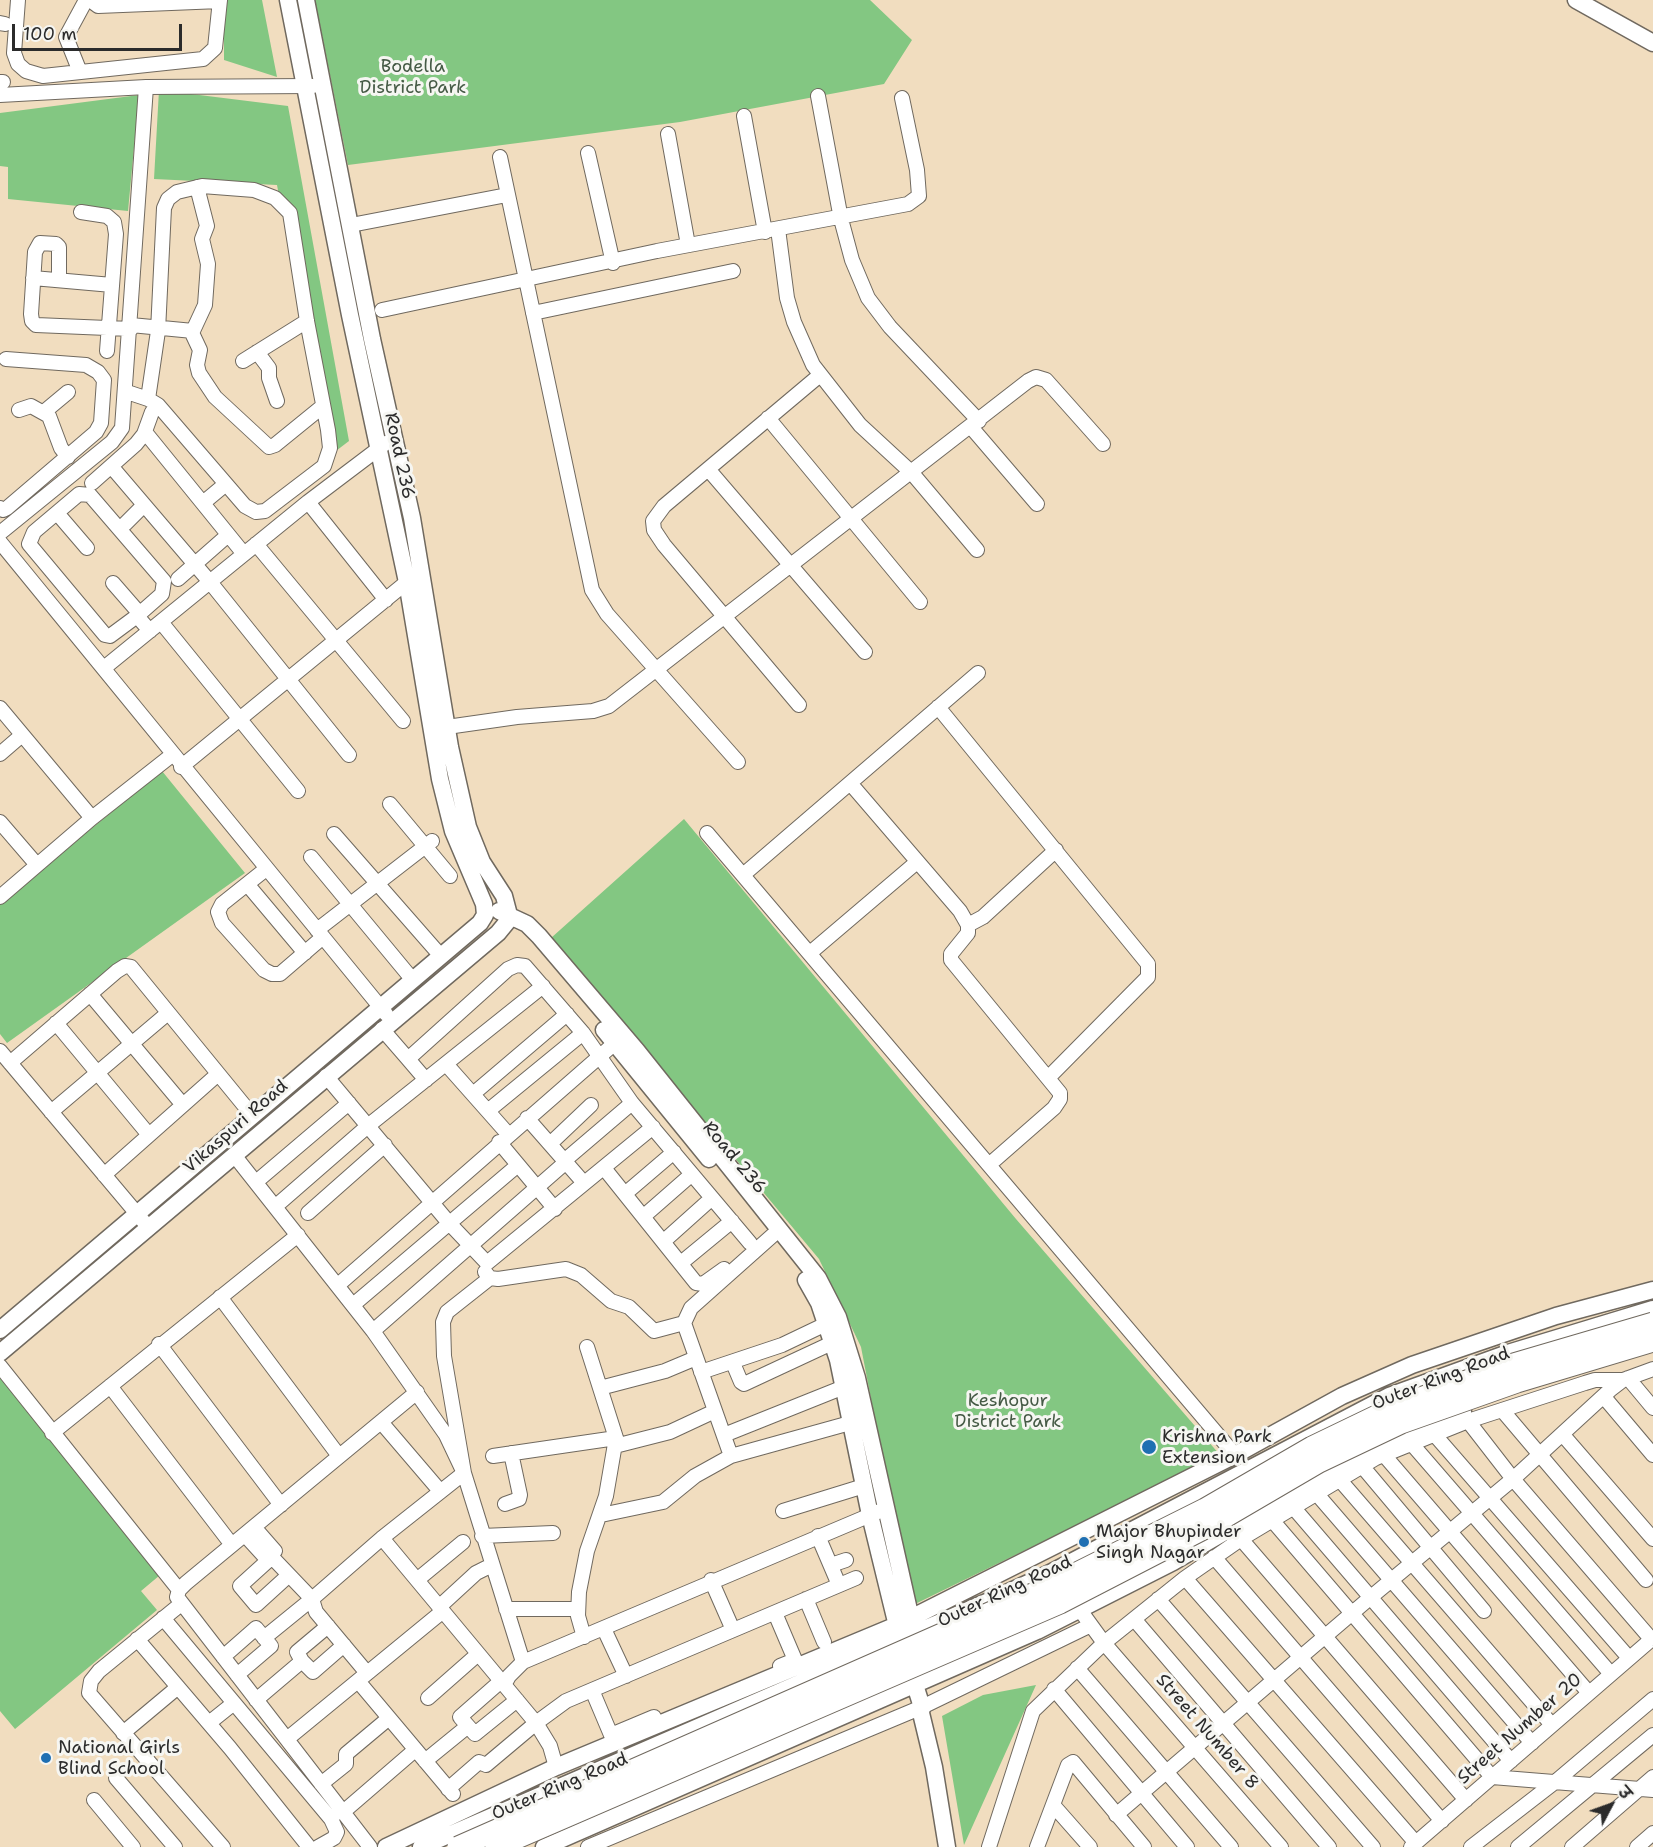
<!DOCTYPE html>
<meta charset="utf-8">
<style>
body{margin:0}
#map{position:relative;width:1653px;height:1847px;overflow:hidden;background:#f1ddbf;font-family:"Shantell Sans","Playpen Sans Deva",sans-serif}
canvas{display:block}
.north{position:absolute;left:1581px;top:1775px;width:60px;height:60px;-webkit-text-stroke:4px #f6f6f2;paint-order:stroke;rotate:49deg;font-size:16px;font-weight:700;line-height:24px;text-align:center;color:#2b2b2b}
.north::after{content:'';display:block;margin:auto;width:21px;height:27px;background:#2b2b2b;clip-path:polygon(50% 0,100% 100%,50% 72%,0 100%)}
.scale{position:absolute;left:12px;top:24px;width:170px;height:27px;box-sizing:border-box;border:3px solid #2b2b2b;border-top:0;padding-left:8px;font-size:18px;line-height:21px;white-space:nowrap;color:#2b2b2b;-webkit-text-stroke:4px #f6f6f2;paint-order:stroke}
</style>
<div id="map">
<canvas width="1653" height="1847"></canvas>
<div class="north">उ</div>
<div class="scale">100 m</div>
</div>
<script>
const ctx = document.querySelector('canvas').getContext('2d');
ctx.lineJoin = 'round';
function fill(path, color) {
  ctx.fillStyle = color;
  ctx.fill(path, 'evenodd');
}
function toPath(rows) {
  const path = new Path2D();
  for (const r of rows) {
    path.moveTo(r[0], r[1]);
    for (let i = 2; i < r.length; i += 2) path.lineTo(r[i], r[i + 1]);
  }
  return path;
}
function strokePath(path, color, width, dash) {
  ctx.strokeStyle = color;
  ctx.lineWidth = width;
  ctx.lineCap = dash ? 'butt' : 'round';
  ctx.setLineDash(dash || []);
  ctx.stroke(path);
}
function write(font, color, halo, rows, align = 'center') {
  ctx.font = font + ' "Shantell Sans",sans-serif';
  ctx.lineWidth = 6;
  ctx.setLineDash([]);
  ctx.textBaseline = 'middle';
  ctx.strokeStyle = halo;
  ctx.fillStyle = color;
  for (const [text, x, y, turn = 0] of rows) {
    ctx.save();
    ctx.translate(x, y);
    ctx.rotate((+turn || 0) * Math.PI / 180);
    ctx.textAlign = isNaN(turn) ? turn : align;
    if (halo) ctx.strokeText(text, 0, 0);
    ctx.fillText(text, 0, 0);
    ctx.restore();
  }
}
const green = toPath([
 [224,0,262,0,277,77,224,60],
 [315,0,870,0,912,40,884,84,680,122,348,165],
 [159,90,288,106,349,441,328,457,277,185,154,179],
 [139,95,128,211,8,199,8,167,0,166,0,113],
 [162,771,245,873,7,1043,0,1034,0,903],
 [684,819,1016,1219,1220,1455,911,1606,861,1347,819,1259,551,938],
 [0,1376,166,1570,141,1591,157,1610,15,1729,0,1711],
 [1036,1685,964,1845,942,1716,983,1695]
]);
const minor = toPath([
 [18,0,14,53,18,64,26,71,43,76,203,59,215,48,220,0],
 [90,0,98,6,220,1],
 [0,23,5,24],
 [80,72,66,37,86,0],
 [0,82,3,82],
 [0,95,146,87,313,86],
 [818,96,841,219,852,260,868,298,890,327,979,421],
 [744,116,765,232],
 [668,134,688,245],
 [588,153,613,263],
 [500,157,592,590,607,614,738,762],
 [197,187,207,226,202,239,208,264,205,305,192,333,200,350,197,365,199,373,215,397,269,447,275,445,323,406],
 [81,212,107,216,114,222,116,234,107,351],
 [351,225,507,195],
 [778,229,787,298,794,322,813,365,860,425,912,473,977,550],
 [33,278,112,285],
 [59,280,59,247,56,244,40,243,35,252,31,314,32,321,36,325,131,329],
 [382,310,657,251,908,204,919,196,917,170,902,98],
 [533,313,733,271],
 [131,325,193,331],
 [257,352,269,368,269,378,277,401],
 [243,361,307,321],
 [127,392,148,399,158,405,245,506,256,512,265,511,324,466,330,448,328,430,307,321,290,213,275,198,254,190,202,186,177,192,168,199,164,208,158,331,148,399],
 [19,410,31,406,49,416,61,448,68,457],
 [44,412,68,392],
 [768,418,920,602],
 [971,427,1037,504],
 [145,432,244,554],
 [111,466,210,582,349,755],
 [708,469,865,652],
 [92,483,136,444,144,434,152,412],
 [308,502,386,600],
 [203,503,221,488],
 [0,508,3,510,7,508,96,432,101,423,104,380,98,372,86,365,6,359],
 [57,513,87,548],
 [125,524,144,505],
 [0,533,112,442,122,428,146,87],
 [0,542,386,1014],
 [256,544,403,721],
 [178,579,228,535],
 [113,583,140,614],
 [137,616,110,636,105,635,29,544,34,532,79,494,90,495,164,581,162,594,137,616,150,631],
 [161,622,298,791],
 [104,668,308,502,386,443],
 [799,705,664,545,654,530,653,521,664,506,820,375],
 [938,707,1148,964,1148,977,1144,981,1049,1077],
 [0,708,92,818],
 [447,727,517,717,593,711,609,706,1028,381,1036,377,1046,380,1103,444],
 [0,754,22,735],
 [181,767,407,582],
 [850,783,960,911,968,925,968,933,951,954,951,960,1060,1093,1060,1099,1054,1108,990,1164],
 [390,804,450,876],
 [0,822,37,865],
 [707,833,1235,1455],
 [334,834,440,955],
 [311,857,412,979],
 [266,869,222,904,218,912,222,923,264,970,272,974,280,974,323,937],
 [743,875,978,673],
 [247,884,305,953],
 [0,897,92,818,172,755],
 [968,925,983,917,1056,850],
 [317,930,432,841],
 [810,953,917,862],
 [90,994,183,1105],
 [56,1023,149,1135],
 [382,1029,408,1059],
 [0,1051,149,1228],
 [10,1063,117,971,125,966,131,967,252,1115],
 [446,1064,508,1134],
 [326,1076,449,1223,487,1263,653,1127],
 [426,1080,408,1059,508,969,517,965,525,966,583,1033,632,1103,750,1243],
 [473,1094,567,1014],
 [489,1110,583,1033],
 [51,1112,168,1013],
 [527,1118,584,1183],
 [499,1142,555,1209],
 [551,1143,591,1105],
 [234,1155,373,1331,446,1435,464,1473,523,1662],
 [564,1161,632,1103],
 [604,1168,696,1283,703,1284,724,1269],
 [104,1175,218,1074],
 [256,1182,349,1103],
 [626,1193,674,1152],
 [276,1206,369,1125,543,986],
 [308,1213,385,1145],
 [644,1216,692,1174],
 [664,1241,712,1198],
 [681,1263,732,1221],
 [485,1272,490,1278,498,1279,566,1269,581,1275,611,1301,629,1307,654,1331,684,1323],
 [338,1285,615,1043],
 [220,1297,339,1456],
 [353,1305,518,1165],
 [373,1331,566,1162],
 [159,1344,281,1505],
 [733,1363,741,1382,744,1384,832,1343],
 [0,1366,179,1590],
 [701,1372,782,1345,826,1324],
 [1628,1378,1653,1408],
 [110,1386,232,1545],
 [600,1388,665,1371,696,1358],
 [1604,1397,1653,1455],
 [1502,1410,1646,1580],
 [1468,1421,1513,1479,1651,1639],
 [381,1422,440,1491],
 [52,1433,298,1235],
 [1434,1434,1629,1658],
 [724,1435,844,1387],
 [1563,1435,1653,1539],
 [1411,1443,1611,1674],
 [615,1446,670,1432,715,1411],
 [1384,1455,1589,1693],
 [493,1456,616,1438],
 [731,1456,684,1323,691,1308,773,1235],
 [1362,1466,1484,1611],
 [1339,1479,1552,1725],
 [1316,1493,1532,1743],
 [505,1504,519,1499,520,1495,511,1453],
 [1293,1507,1511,1761],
 [783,1511,864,1486],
 [601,1515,663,1502,695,1476,731,1456,850,1423],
 [1272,1520,1492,1777],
 [245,1535,266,1558,275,1551,254,1527],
 [482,1536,553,1533],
 [818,1536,839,1585],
 [382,1538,536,1723,550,1746,556,1767],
 [1241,1539,1466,1800],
 [272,1557,240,1586,256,1605,289,1575],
 [1214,1557,1442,1821],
 [831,1565,846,1560],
 [1185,1578,1416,1843],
 [417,1580,463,1542],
 [711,1580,733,1630],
 [806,1599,824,1642],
 [1158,1599,1373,1847],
 [181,1604,99,1671,91,1681,89,1693,223,1847],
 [439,1607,476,1573,492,1565],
 [506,1609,578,1609],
 [1080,1610,1104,1643,1281,1847],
 [775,1613,795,1660,780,1666],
 [163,1618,331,1819,337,1832,334,1838,318,1847],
 [1134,1619,1329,1847],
 [328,1626,297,1652,302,1661,313,1672,344,1645],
 [604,1629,626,1676],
 [584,1637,578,1616,579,1592,587,1551,606,1496,616,1438,587,1347],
 [264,1638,312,1599,270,1555],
 [137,1639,230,1748,309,1847],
 [223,1657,256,1628,271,1646,237,1675],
 [1077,1668,1231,1847],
 [367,1673,316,1612,312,1599,382,1538,464,1473,444,1356,443,1322,447,1312,490,1278],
 [358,1681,453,1794],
 [501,1681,460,1717,475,1734,517,1700],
 [504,1685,509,1676,523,1662,880,1511],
 [1054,1689,1187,1847],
 [592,1690,611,1735,654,1717],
 [428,1698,478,1654],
 [256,1700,302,1661],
 [209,1723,234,1703],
 [123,1733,178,1687],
 [287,1739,443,1611],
 [425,1761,468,1726],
 [1492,1777,1653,1790],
 [116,1778,175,1847],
 [321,1784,346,1764,346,1754,389,1718],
 [448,1789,479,1762,486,1765,536,1723,566,1701,856,1578],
 [94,1800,133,1847],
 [1053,1805,1090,1847],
 [342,1813,415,1750],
 [1116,1815,1371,1597,1513,1479,1610,1390,1623,1380,1653,1369],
 [370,1847,177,1597,179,1590,186,1583,417,1392],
 [588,1847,922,1707,1091,1625],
 [989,1847,1033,1711,1104,1643,1185,1578,1241,1539,1376,1458,1468,1421,1585,1383,1595,1380,1623,1380],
 [1037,1847,1068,1765,1073,1762,1144,1847],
 [1411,1847,1653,1638],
 [1471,1847,1555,1782,1653,1699],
 [1518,1847,1653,1735],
 [1572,1847,1653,1777],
 [1637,1847,1653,1833]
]);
const tertiary = toPath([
 [1576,0,1653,43],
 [499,911,527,924,539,936,637,1051,818,1278,838,1317,857,1378,913,1628],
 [604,1030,709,1159],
 [806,1280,819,1303,838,1360,870,1515,899,1634],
 [0,1330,480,923,485,915,484,904,453,831,440,779,407,582,350,315,288,0],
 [0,1353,498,933,507,922,509,915,504,896,482,862,468,827,450,747,412,518,372,339,306,0],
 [915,1685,922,1707,921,1713,934,1767,947,1847],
 [386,1847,556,1767,897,1625,1235,1455,1342,1396,1412,1365,1556,1316,1653,1290],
 [421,1847,998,1597,1050,1573,1389,1396,1508,1353,1653,1309],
 [544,1847,1037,1631,1173,1562,1353,1457,1463,1412]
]);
const primaryBridge = toPath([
 [458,1847,1053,1585,1205,1509,1312,1447,1393,1408,1510,1365,1653,1323],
 [496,1847,1060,1603,1213,1524,1319,1462,1401,1423,1517,1382,1653,1341]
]);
const markers = [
 [1149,1447,8,"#1f6fb2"],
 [1084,1542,6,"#1f6fb2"],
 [46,1758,6,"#1f6fb2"]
];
const parkNames = [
 ["Bodella",413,67],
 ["District Park",413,88],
 ["Keshopur",1008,1401],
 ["District Park",1008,1422]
];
const streetNames = [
 ["Road 236",399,456,78],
 ["Vikaspuri Road",236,1127,-41],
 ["Road 236",734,1158,50],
 ["Outer Ring Road",1441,1379,-21],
 ["Outer Ring Road",1005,1592,-25],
 ["Street Number 20",1520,1729,-41],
 ["Street Number 8",1207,1732,49],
 ["Outer Ring Road",560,1787,-23]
];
const poiNames = [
 ["Krishna Park",1162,1437],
 ["Extension",1162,1458],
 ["Major Bhupinder",1096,1532],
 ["Singh Nagar",1096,1553],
 ["National Girls",58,1748],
 ["Blind School",58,1769]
];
fill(green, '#83c782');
strokePath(minor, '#70695f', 16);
strokePath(tertiary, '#70695f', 19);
strokePath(minor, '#fff', 14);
strokePath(tertiary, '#fff', 16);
strokePath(primaryBridge, '#70695f', 23, []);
strokePath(primaryBridge, '#fff', 21);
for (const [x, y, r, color] of markers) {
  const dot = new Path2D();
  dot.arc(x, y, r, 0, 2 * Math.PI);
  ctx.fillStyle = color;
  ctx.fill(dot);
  strokePath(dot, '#f6f6f2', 2);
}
write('18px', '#455a45', '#f6f6f2', parkNames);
write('18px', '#2b2b2b', '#f6f6f2', streetNames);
write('18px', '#2b2b2b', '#f6f6f2', poiNames, 'left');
</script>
